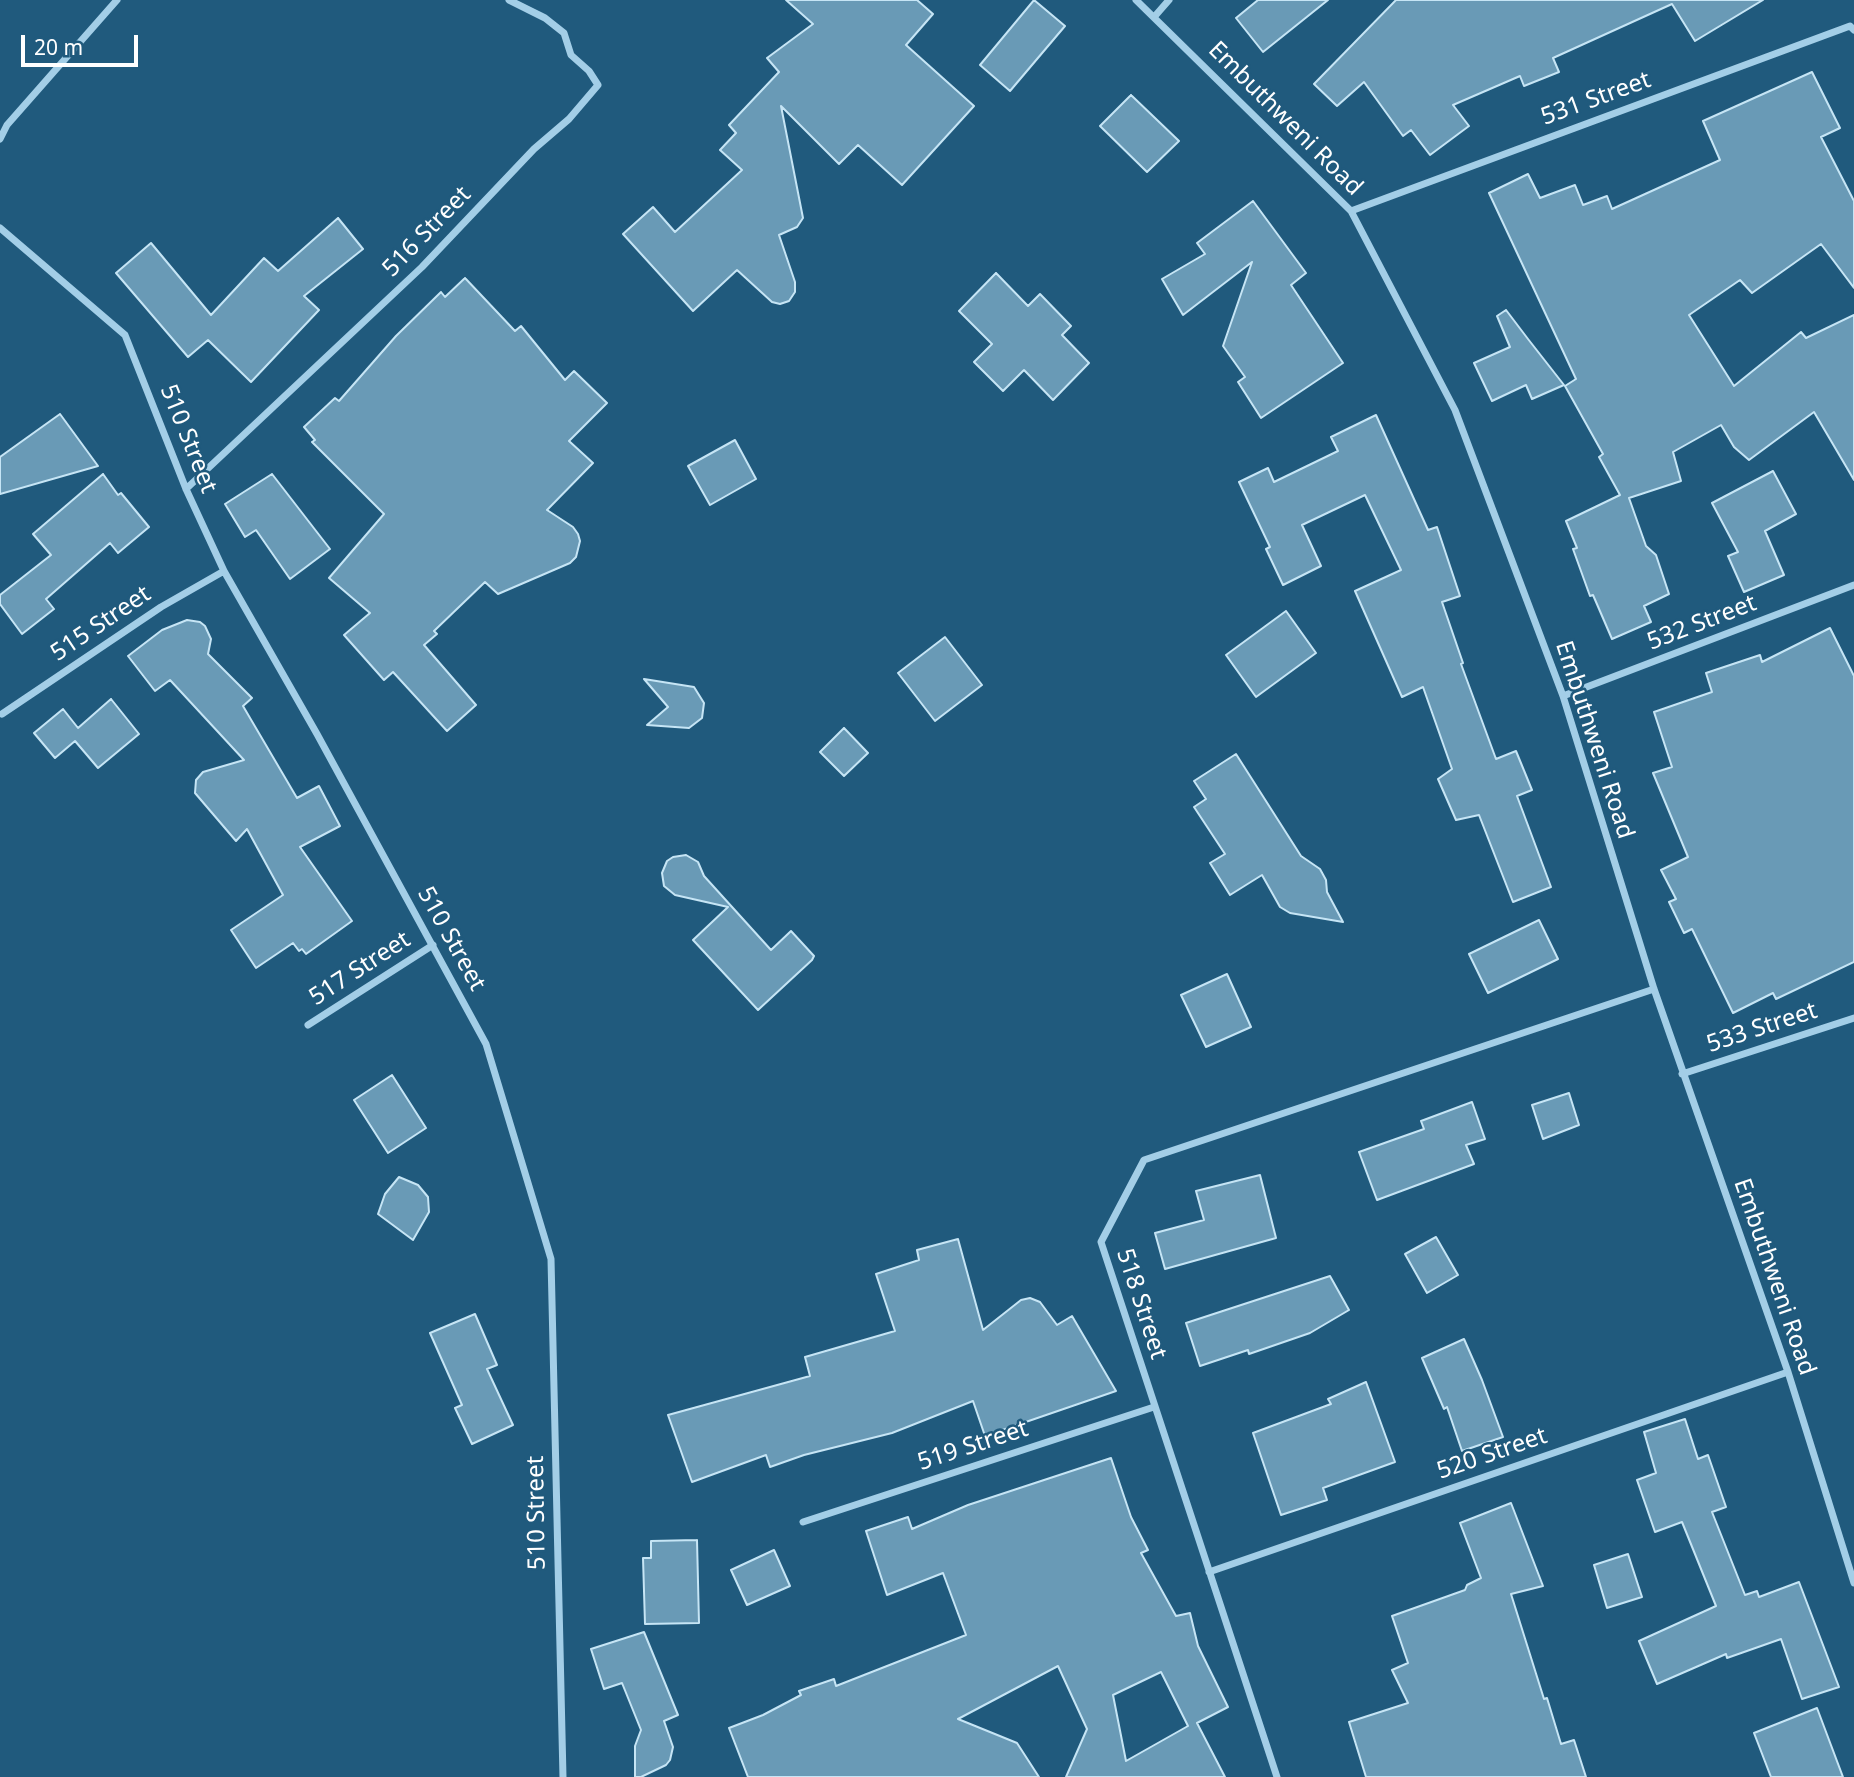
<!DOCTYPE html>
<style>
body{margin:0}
#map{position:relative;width:1854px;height:1777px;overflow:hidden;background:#205a7d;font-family:"Noto Sans",sans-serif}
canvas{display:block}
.scale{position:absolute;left:21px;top:35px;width:117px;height:32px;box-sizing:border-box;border:4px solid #fff;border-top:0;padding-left:9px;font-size:21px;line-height:24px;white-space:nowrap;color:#fff;-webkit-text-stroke:5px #205a7d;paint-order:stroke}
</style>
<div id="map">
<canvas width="1854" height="1777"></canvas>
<div class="scale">20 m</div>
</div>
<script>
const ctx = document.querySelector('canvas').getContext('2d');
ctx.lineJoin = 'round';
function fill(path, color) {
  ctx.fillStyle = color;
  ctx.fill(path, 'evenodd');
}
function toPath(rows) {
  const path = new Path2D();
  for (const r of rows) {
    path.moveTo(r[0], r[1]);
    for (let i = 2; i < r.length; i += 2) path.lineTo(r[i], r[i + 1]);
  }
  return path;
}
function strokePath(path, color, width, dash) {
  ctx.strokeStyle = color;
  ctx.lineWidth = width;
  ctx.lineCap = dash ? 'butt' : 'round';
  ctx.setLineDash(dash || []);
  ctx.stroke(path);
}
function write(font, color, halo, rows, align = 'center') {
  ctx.font = font + ' "Noto Sans",sans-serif';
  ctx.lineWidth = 5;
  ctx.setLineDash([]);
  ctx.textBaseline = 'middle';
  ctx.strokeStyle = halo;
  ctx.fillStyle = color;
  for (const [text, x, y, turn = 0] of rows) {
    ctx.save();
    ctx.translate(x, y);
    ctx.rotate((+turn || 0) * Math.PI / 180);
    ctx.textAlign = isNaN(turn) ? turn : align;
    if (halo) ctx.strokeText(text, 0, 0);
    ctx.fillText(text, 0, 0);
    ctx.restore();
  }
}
const building = toPath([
 [786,0,917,0,933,14,906,45,974,106,902,185,858,145,839,164,781,106,803,218,797,227,779,235,795,282,795,292,789,301,780,304,772,302,737,270,693,311,623,234,653,207,675,232,742,170,720,150,736,133,729,125,779,72,767,58,813,24,786,0],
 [1034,0,1065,26,1010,91,980,65,1034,0],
 [1258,0,1328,0,1263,52,1236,18,1258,0],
 [1396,0,1763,0,1695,41,1672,4,1553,58,1559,72,1524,86,1520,76,1453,105,1469,126,1430,155,1411,130,1403,136,1364,82,1337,106,1314,84,1396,0],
 [1812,72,1840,128,1821,137,1854,201,1854,288,1821,244,1752,293,1740,280,1689,315,1734,386,1801,332,1806,338,1854,315,1854,480,1814,412,1749,460,1734,447,1721,425,1673,452,1681,481,1629,498,1646,546,1656,555,1669,594,1644,606,1651,622,1612,639,1593,595,1590,596,1573,549,1577,548,1566,521,1620,495,1599,457,1603,454,1565,386,1576,379,1489,193,1528,174,1540,198,1575,185,1583,205,1607,196,1612,209,1720,160,1703,121,1812,72],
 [1131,95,1179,141,1147,172,1100,126,1131,95],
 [1253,201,1306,273,1291,285,1343,363,1261,418,1238,382,1245,377,1223,346,1252,262,1183,315,1162,279,1205,254,1197,243,1253,201],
 [338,218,363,249,304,296,319,310,251,382,208,340,188,357,116,273,151,243,211,315,264,258,278,271,338,218],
 [996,273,1028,306,1040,294,1071,326,1062,335,1089,363,1053,400,1024,370,1003,391,974,362,992,344,959,311,996,273],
 [465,278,515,331,521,326,565,380,574,371,607,403,569,441,593,463,547,510,573,527,578,534,580,541,576,557,570,563,498,594,485,582,434,631,437,634,424,645,476,705,447,731,393,672,384,680,344,635,370,613,329,578,384,514,312,442,315,440,304,427,335,398,339,401,396,336,441,292,445,297,465,278],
 [1506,310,1528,339,1564,385,1532,399,1526,385,1492,401,1474,363,1510,347,1497,316,1506,310],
 [60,414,98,466,0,494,0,457,60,414],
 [1376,415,1428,530,1437,527,1460,596,1442,602,1463,663,1461,664,1496,759,1516,751,1532,790,1517,796,1551,887,1513,902,1479,815,1456,820,1438,779,1452,769,1423,687,1402,697,1355,591,1401,570,1365,495,1302,525,1321,566,1283,585,1266,549,1270,547,1239,482,1268,468,1274,482,1338,451,1331,437,1376,415],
 [735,440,756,479,710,505,688,466,735,440],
 [1773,471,1796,514,1765,531,1784,575,1744,592,1728,556,1738,552,1712,503,1773,471],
 [103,474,118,495,121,493,149,527,118,553,110,543,46,599,54,609,22,634,0,604,0,595,51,555,33,534,103,474],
 [272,474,330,549,290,579,256,530,245,537,225,504,272,474],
 [1286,611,1316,653,1256,697,1226,655,1286,611],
 [187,620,200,622,205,626,211,639,208,654,252,698,243,706,297,798,319,786,340,826,300,847,352,921,306,954,302,949,299,951,293,943,256,968,231,930,283,895,247,829,236,841,195,793,196,780,203,772,244,760,170,680,155,691,128,656,162,630,187,620],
 [1830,628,1854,676,1854,962,1776,999,1773,993,1733,1013,1692,929,1684,933,1669,902,1676,899,1661,870,1688,857,1653,773,1672,767,1654,712,1712,692,1706,673,1760,655,1762,662,1830,628],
 [945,637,982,685,935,721,898,673,945,637],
 [644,679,694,687,704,703,702,718,689,728,647,725,668,707,644,679],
 [111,699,139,734,98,768,75,741,55,758,34,733,63,709,78,728,111,699],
 [844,728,868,753,844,776,820,752,844,728],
 [1236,754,1301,856,1320,869,1326,880,1327,892,1343,922,1290,913,1280,907,1262,875,1230,895,1210,863,1225,854,1194,807,1206,799,1194,781,1236,754],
 [686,855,698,862,704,876,771,950,791,931,814,956,812,960,758,1010,693,940,728,907,675,895,664,886,662,873,667,861,673,857,686,855],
 [1539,920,1558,959,1488,993,1469,954,1539,920],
 [1227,974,1251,1027,1206,1047,1181,995,1227,974],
 [392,1075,426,1128,388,1153,354,1100,392,1075],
 [1569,1093,1579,1125,1543,1139,1532,1105,1569,1093],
 [1472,1102,1485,1139,1466,1145,1474,1164,1377,1200,1359,1152,1424,1129,1421,1121,1472,1102],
 [1260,1175,1276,1238,1165,1269,1155,1233,1204,1220,1196,1191,1260,1175],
 [399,1177,418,1185,428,1197,429,1212,413,1240,378,1214,385,1194,399,1177],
 [1436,1237,1458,1275,1427,1293,1405,1254,1436,1237],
 [958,1239,983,1330,1021,1300,1030,1298,1040,1302,1057,1325,1072,1316,1116,1391,985,1436,973,1401,892,1433,804,1455,770,1467,766,1455,692,1482,668,1415,810,1376,805,1357,895,1331,876,1274,919,1260,917,1250,958,1239],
 [1330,1276,1349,1310,1310,1333,1249,1354,1248,1350,1200,1366,1186,1323,1330,1276],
 [475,1314,497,1365,487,1369,513,1425,472,1444,455,1408,462,1405,430,1333,475,1314],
 [1464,1339,1482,1380,1503,1437,1462,1451,1447,1407,1444,1409,1422,1358,1464,1339],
 [1366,1382,1395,1462,1323,1488,1327,1500,1281,1515,1253,1433,1331,1404,1328,1399,1366,1382],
 [1685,1419,1698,1459,1708,1455,1726,1507,1712,1512,1745,1595,1757,1591,1759,1597,1799,1582,1839,1687,1802,1699,1781,1639,1727,1658,1726,1654,1657,1684,1639,1641,1716,1606,1682,1522,1655,1532,1637,1480,1656,1473,1644,1432,1685,1419],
 [1111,1458,1131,1517,1148,1550,1141,1553,1176,1616,1190,1613,1198,1646,1228,1707,1197,1723,1225,1777,1066,1777,1087,1729,1058,1666,958,1719,1017,1743,1039,1777,748,1777,729,1728,763,1715,801,1695,799,1691,834,1679,836,1686,966,1635,943,1573,887,1595,866,1531,908,1517,912,1529,968,1505,1111,1458],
 [1161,1672,1188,1726,1126,1761,1113,1695,1161,1672],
 [1511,1503,1543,1586,1511,1594,1544,1699,1547,1698,1561,1744,1574,1740,1586,1777,1366,1777,1349,1722,1408,1703,1392,1670,1408,1663,1392,1616,1465,1590,1467,1585,1481,1578,1460,1523,1511,1503],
 [697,1540,699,1623,645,1624,643,1558,651,1558,651,1541,697,1540],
 [774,1550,790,1586,747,1605,731,1570,774,1550],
 [1628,1554,1642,1597,1607,1608,1594,1565,1628,1554],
 [644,1632,678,1715,664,1721,673,1747,670,1760,666,1765,641,1777,635,1777,635,1746,641,1730,622,1683,604,1689,591,1649,644,1632],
 [1817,1708,1843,1777,1771,1777,1754,1733,1817,1708]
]);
const minor = toPath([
 [1136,0,1351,211,1455,410,1563,696,1654,989,1788,1372,1854,1583],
 [1155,16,1169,0],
 [0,139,7,125,117,0],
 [1351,211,1850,26,1854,30],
 [0,228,125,335,186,489,224,571,317,734,486,1044,551,1259,563,1777],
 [186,489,422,267,534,149,569,119,598,85,589,71,571,55,564,33,545,18,509,0],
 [1563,696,1854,585],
 [2,714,161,607,224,571],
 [308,1025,433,945],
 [1682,1074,1854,1018],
 [803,1522,1154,1407],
 [1209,1572,1788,1372],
 [1277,1777,1101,1242,1144,1160,1654,989]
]);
const streetNames = [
 ["531 Street",1596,99,-20],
 ["Embuthweni Road",1285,119,45],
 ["516 Street",427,232,-46],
 ["510 Street",188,439,68],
 ["532 Street",1702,623,-21],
 ["515 Street",101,624,-34],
 ["Embuthweni Road",1594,740,72],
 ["510 Street",451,939,61],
 ["517 Street",360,969,-33],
 ["533 Street",1762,1028,-18],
 ["Embuthweni Road",1774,1277,71],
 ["518 Street",1141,1304,72],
 ["519 Street",973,1446,-18],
 ["520 Street",1492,1454,-19],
 ["510 Street",537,1513,-91]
];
fill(building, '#699ab6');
strokePath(building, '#c6e5f5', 2);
strokePath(minor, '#a3cee7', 7);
write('24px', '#fff', '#205a7d', streetNames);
</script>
